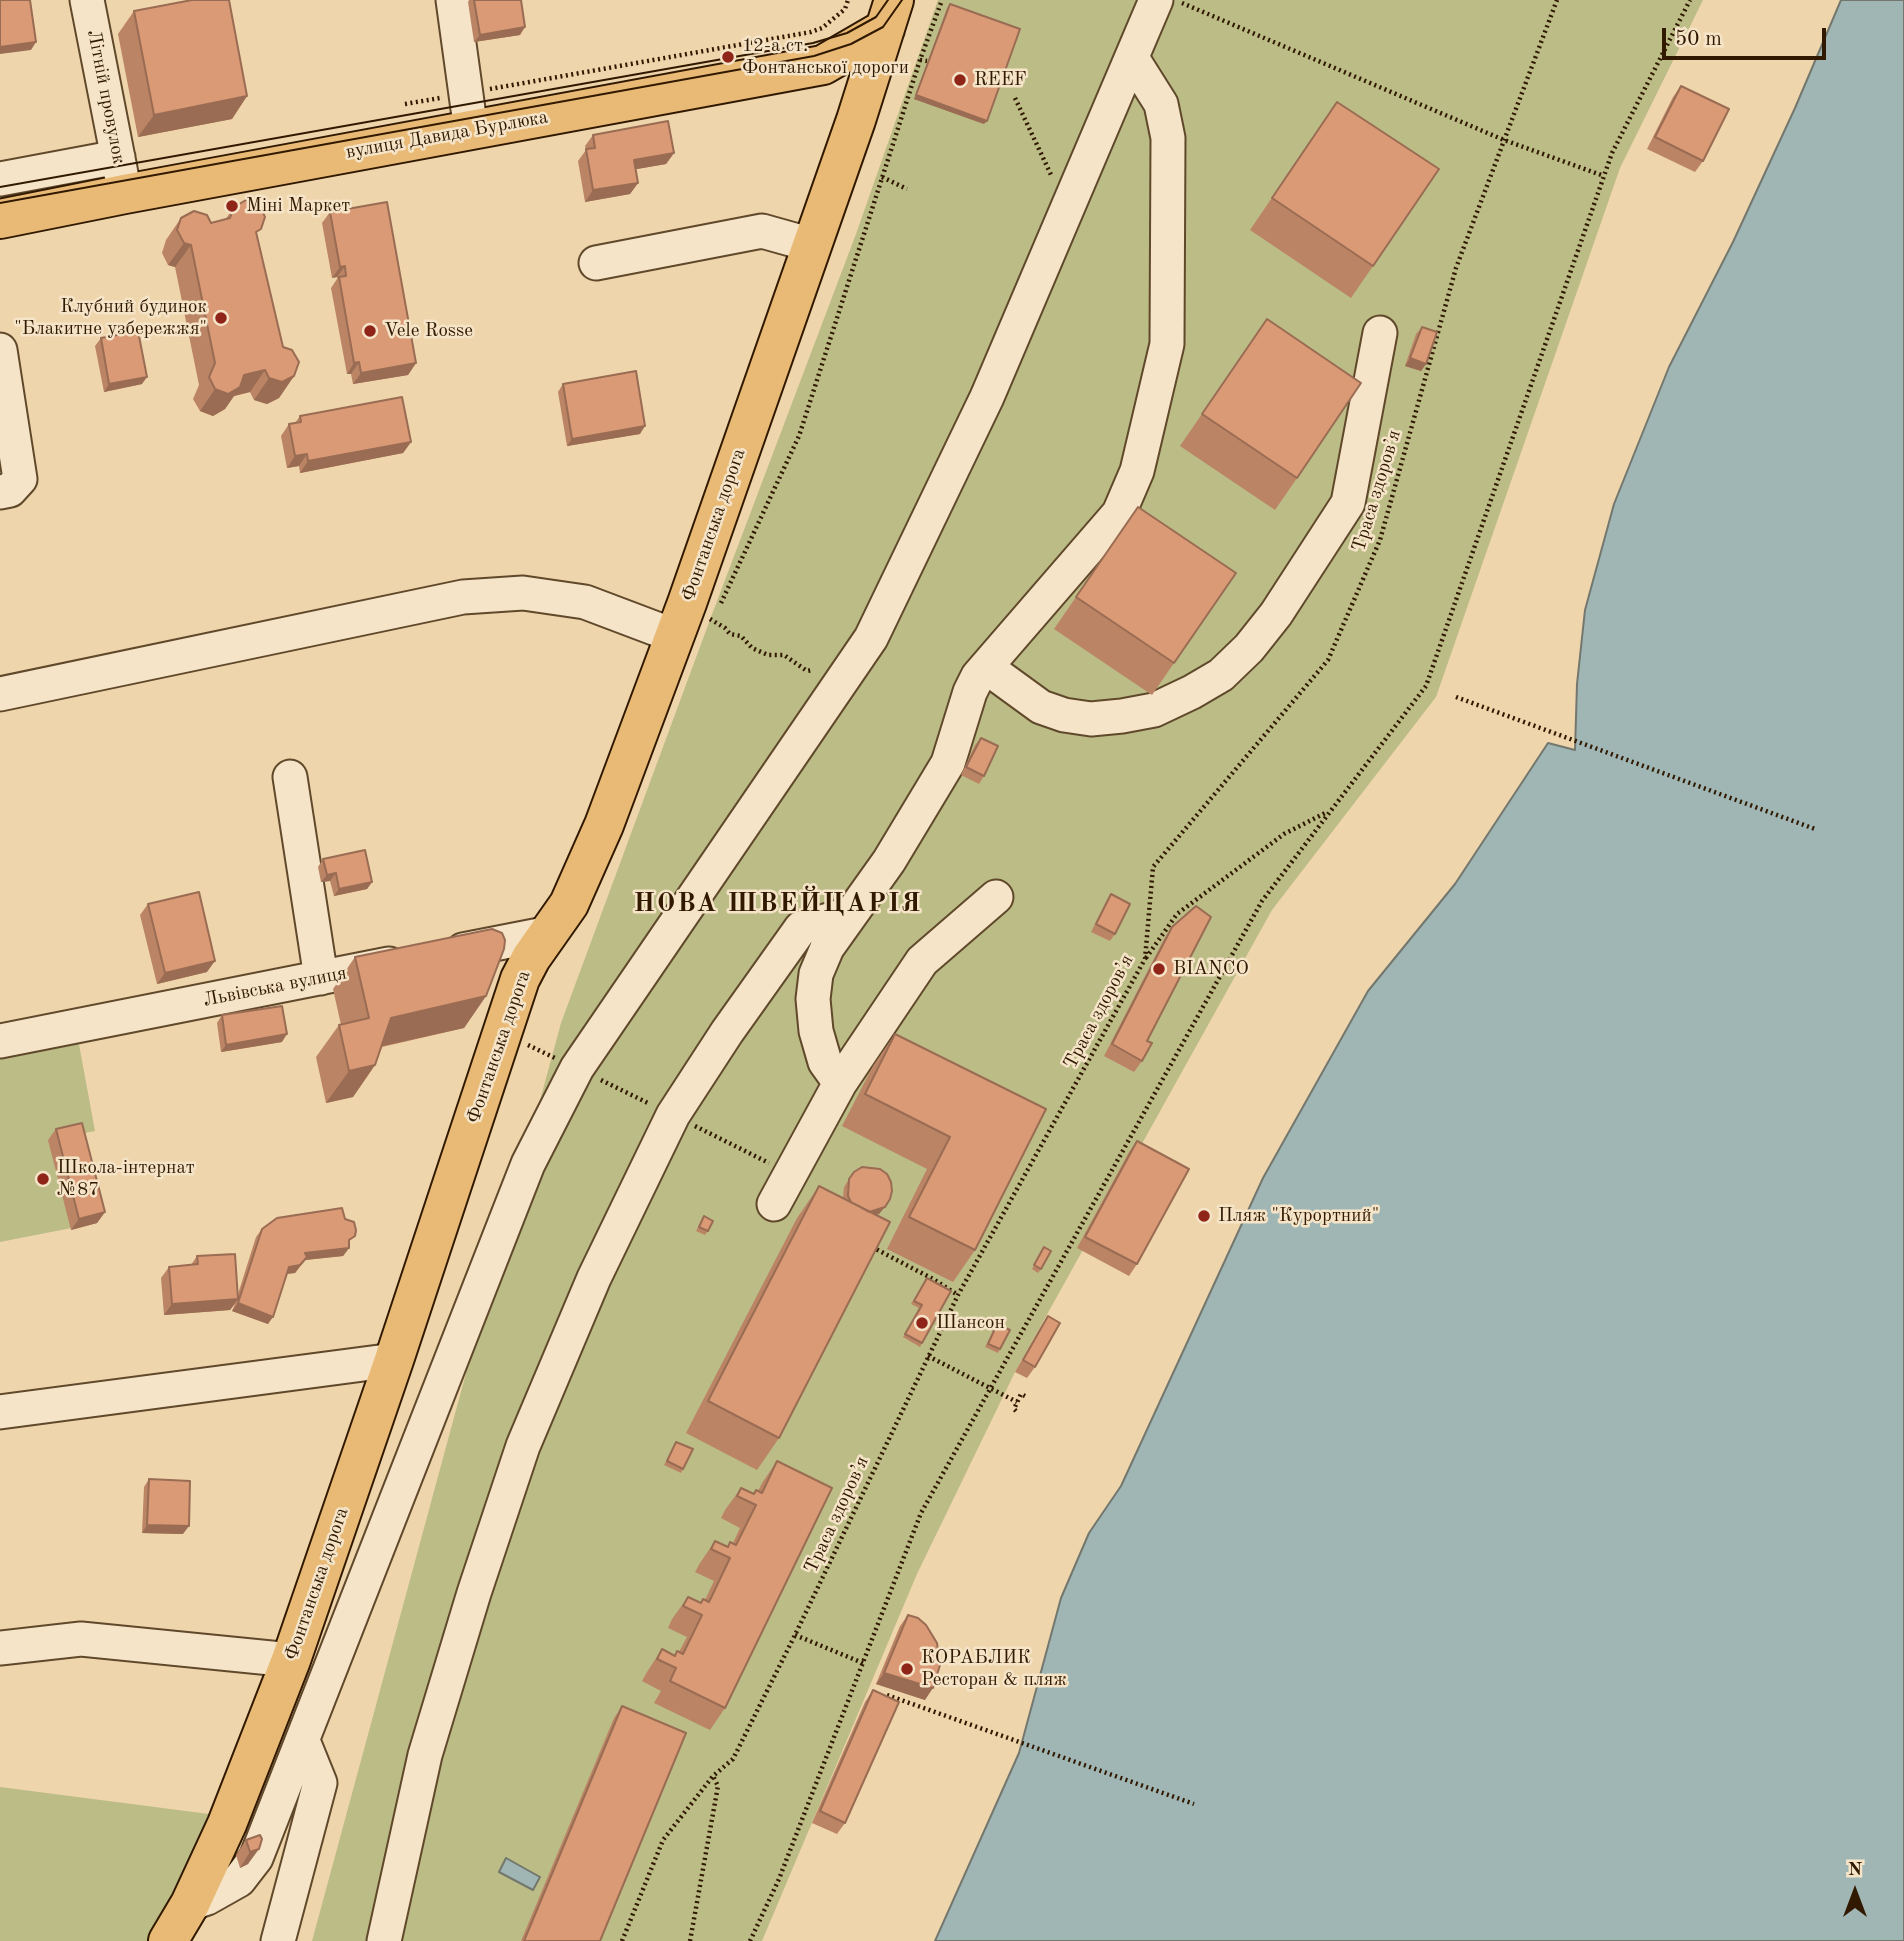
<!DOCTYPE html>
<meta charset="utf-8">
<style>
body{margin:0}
#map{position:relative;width:1904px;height:1941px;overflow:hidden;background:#efd5ab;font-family:"Old Standard TT",serif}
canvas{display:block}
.north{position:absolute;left:1820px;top:1857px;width:70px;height:70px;-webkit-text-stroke:5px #f5e4c8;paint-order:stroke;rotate:0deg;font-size:19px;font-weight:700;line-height:28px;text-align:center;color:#311900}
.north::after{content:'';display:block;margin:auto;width:24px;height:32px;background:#311900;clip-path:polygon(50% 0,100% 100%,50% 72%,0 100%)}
.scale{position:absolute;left:1662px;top:28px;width:164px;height:32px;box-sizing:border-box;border:4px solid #311900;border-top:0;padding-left:9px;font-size:21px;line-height:24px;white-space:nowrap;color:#311900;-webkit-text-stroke:5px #f5e4c8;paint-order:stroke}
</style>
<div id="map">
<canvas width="1904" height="1941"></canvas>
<div class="north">N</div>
<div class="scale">50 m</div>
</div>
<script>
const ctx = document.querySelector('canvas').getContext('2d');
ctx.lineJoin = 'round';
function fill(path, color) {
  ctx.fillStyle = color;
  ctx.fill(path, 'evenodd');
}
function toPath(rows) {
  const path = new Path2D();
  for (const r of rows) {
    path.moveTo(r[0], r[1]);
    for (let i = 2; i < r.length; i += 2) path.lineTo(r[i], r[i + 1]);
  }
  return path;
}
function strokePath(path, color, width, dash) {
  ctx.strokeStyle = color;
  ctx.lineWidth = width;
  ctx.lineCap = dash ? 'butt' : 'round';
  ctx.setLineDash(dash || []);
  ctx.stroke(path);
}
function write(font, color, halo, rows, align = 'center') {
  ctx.font = font + ' "Old Standard TT",serif';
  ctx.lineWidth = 5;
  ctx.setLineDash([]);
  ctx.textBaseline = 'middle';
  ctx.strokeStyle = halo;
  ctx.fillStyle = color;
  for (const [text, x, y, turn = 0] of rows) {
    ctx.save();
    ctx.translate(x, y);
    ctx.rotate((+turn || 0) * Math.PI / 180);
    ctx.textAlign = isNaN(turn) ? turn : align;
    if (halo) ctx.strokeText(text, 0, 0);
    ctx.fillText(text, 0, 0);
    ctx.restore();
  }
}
const green = toPath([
 [938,0,1703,0,1620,168,1436,697,1272,910,1015,1372,917,1574,762,1941,312,1941,561,1023,711,617,856,234],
 [78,1039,95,1131,74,1135,97,1223,0,1242,0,1053],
 [0,1787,209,1814,200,1849,147,1941,0,1941]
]);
const water = toPath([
 [1841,0,1904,0,1904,1941,935,1941,1019,1753,1061,1598,1089,1533,1121,1486,1263,1178,1368,991,1455,884,1548,743,1575,750,1577,684,1585,610,1614,504,1669,367,1733,242,1795,108,1841,0],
 [506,1858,540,1877,533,1890,499,1872,506,1858]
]);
const path = toPath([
 [1182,3,1504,140,1604,176],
 [920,60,927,61],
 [490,89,811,32,822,28,845,9,848,0],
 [1015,98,1052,177],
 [405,104,440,98],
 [882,177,907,189],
 [721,603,799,436,920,60,942,0],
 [710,619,725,628,730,634,741,636,752,648,768,655,784,655,807,671,813,670],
 [1456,697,1815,829],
 [1146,958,1177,914,1284,834,1327,812],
 [528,1045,555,1058],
 [601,1080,650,1104],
 [695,1126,769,1163],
 [872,1247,933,1279,958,1295],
 [928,1356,1017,1402],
 [1016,1411,1014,1409,1021,1394,1025,1396],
 [795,1635,863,1663],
 [887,1695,1194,1804],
 [622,1941,663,1840,713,1776,733,1759,795,1635,958,1295,1145,959,1153,867,1328,660,1380,540,1456,268,1557,0],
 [690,1941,718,1786,713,1776],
 [750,1941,779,1879,921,1513,1262,901,1426,686,1612,153,1690,0]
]);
const minor = toPath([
 [87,0,125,194],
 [453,0,471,131],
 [0,179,118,157],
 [596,263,762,231,812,245],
 [0,350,20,479,10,490,0,492],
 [986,667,1041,707,1064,715,1091,719,1122,716,1154,710,1192,692,1221,675,1249,648,1276,614,1348,503,1380,333],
 [0,694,463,597,523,593,585,602,675,636],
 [290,777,321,978],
 [463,950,550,933],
 [0,1041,389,964],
 [840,1083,922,961,996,897],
 [774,1204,840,1083,825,1062,816,1031,813,999,816,974,827,948,889,861,948,763,970,692,978,676,1119,513,1137,471,1167,344,1168,138,1161,104,1132,58],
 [0,1412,394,1360],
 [0,1648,81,1639,291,1660],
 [190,1904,207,1898,239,1880,256,1858,528,1164,577,1068,871,638,987,397,1156,0],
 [278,1941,320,1783,303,1741],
 [384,1941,425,1755,474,1593,523,1446,594,1278,673,1115,727,1032,801,928,849,914]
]);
const major = toPath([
 [0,219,125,194,823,65,885,29],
 [168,1941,190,1904,227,1824,291,1660,394,1360,520,979,531,958,569,904,604,825,687,603,856,120,894,0]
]);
const tram = toPath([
 [0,187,813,43,847,33,876,17,888,0],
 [0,203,814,56,851,44,883,27,902,0]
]);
const wall = toPath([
 [469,0,521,0,520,35,474,42,468,2],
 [950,4,984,124,914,99,947,8],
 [134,11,247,96,232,119,138,137,118,34],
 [1681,86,1703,161,1695,172,1647,149,1673,97],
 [1337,102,1373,266,1351,298,1250,230],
 [593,135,674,153,666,164,636,169,638,183,630,194,585,202,578,161,586,150,585,146],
 [234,207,257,235,283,347,294,376,279,398,267,404,254,400,250,392,234,396,225,409,213,416,200,411,193,399,199,385,175,267,168,265,162,253,166,240,181,218,211,223,225,220],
 [330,212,416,363,408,375,353,384,351,374,347,374,331,288,337,279,337,277,332,278,322,223],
 [1267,319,1297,478,1275,510,1180,446],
 [1422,327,1426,364,1421,371,1405,366,1416,334],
 [101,338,142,384,104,392,95,346],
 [563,384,640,434,567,446,558,392],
 [300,416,411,442,403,453,300,473,299,466,287,468,281,436,289,424,295,423],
 [1138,507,1236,573,1152,695,1054,629],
 [981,738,984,776,979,784,961,775,975,745],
 [323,859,372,882,367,889,334,896,330,881,321,882,318,867],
 [1111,894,1115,934,1110,941,1091,932,1106,902],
 [148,904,207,972,157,984,140,915],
 [1172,927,1142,1061,1134,1072,1104,1056,1164,939],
 [355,957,486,996,464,1028,382,1047,375,1065,353,1097,326,1103,316,1057,339,1025,341,1025,333,989],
 [222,1015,282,1042,221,1052,217,1023],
 [895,1034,1046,1109,975,1250,953,1282,887,1249,927,1169,842,1126,873,1066],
 [56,1129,105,1212,97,1223,71,1230,48,1140],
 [1137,1141,1137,1264,1129,1276,1077,1248,1129,1152],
 [854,1172,890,1199,879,1214,876,1215,779,1438,757,1470,686,1433,797,1218,819,1186,843,1198,844,1187],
 [704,1216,708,1231,705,1235,696,1231],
 [262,1229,349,1244,349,1248,343,1256,305,1260,295,1273,287,1274,268,1324,232,1311,235,1304,230,1310,164,1315,161,1278,169,1267,191,1265,197,1256,238,1294,256,1237],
 [1044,1247,1041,1269,1038,1273,1032,1269],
 [924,1282,922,1343,920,1347,903,1337,919,1308,911,1304],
 [1048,1316,1035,1367,1027,1378,1015,1372,1040,1328],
 [997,1324,1000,1349,998,1353,985,1347],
 [676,1442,683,1469,681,1473,664,1465],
 [777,1461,725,1708,710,1730,654,1703,661,1691,642,1681,647,1672,662,1649,674,1655,677,1651,679,1652,687,1637,668,1628,672,1619,688,1597,700,1603,703,1599,705,1600,714,1581,695,1572,700,1563,715,1541,727,1547,730,1542,733,1543,740,1528,721,1518,725,1510,741,1488,753,1494,756,1490,758,1491,762,1483],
 [149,1479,183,1534,142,1533,144,1487],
 [908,1615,925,1700,876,1684,900,1626],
 [873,1690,845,1823,837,1834,812,1823,865,1702],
 [622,1706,600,1941,521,1941,614,1718],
 [260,1835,248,1864,240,1868,236,1855,246,1840]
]);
const shadedWall = toPath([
 [525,27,520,35,474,42,480,35],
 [36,42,31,50,0,54,0,47],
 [916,95,987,121,984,124,914,99],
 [247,96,232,119,138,137,154,115],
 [674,153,666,164,626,171,634,160],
 [638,183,630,194,585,202,593,190],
 [184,243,191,245,175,267,168,265],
 [345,266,337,277,332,278,340,267],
 [1410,358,1426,364,1421,371,1405,366],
 [359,362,351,374,347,374,354,363],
 [416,363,408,375,353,384,361,373],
 [265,370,250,392,234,396,225,409,213,416,200,411,215,389,244,375],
 [294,376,279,398,267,404,254,400,269,378],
 [147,377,142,384,104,392,109,384],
 [645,426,640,434,567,446,572,439],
 [411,442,403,453,300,473,308,461],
 [307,454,299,466,287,468,295,456],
 [336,873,330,881,321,882,327,875],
 [372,882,367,889,334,896,339,889],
 [215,961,207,972,157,984,165,973],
 [486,996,464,1028,369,1049,391,1018],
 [287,1034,282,1042,221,1052,226,1045],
 [375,1065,353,1097,326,1103,349,1071],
 [885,1207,879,1214,863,1220,854,1217],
 [105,1212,97,1223,71,1230,79,1219],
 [349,1248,343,1256,305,1260,295,1273,284,1274,289,1267,305,1253],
 [238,1299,230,1310,164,1315,172,1304],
 [238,1303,273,1317,268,1324,232,1311],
 [147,1525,189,1526,183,1534,142,1533],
 [884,1673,933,1688,925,1700,876,1684],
 [259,1849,248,1864,240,1868,250,1852]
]);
const building = toPath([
 [0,0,30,0,36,42,0,47,0,0],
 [192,0,229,0,247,96,154,115,134,11,192,0],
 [474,0,521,0,525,27,480,35,474,0],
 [950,4,1020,29,987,121,916,95,950,4],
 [1681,86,1729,109,1703,161,1655,137,1681,86],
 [1337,102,1439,169,1373,266,1272,198,1337,102],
 [668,121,674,153,634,160,638,183,593,190,586,149,595,148,593,135,668,121],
 [246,200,259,204,265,217,261,229,256,232,283,347,292,350,299,362,294,376,282,382,269,378,265,370,244,375,240,387,228,394,215,389,209,377,215,363,191,245,184,243,177,230,181,218,194,211,207,215,211,223,230,218,234,207,246,200],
 [387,202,416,363,361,373,359,362,354,363,339,277,346,276,345,266,340,267,330,212,387,202],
 [1267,319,1361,383,1297,478,1202,414,1267,319],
 [1422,327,1437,332,1426,364,1410,358,1422,327],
 [138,331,147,377,109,384,101,338,138,331],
 [636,371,645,426,572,439,563,384,636,371],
 [402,397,411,442,308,461,307,454,295,456,289,424,301,422,300,416,402,397],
 [1138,507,1236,573,1174,663,1076,597,1138,507],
 [981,738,998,746,984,776,966,767,981,738],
 [365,850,372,882,339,889,336,873,327,875,323,859,365,850],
 [199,892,215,961,165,973,148,904,199,892],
 [1111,894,1130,904,1115,934,1096,924,1111,894],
 [1196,906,1211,917,1147,1041,1152,1043,1142,1061,1112,1044,1172,927,1196,906],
 [492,929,502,933,505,940,504,949,486,996,391,1018,375,1065,349,1071,339,1025,369,1018,355,957,492,929],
 [282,1006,287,1034,226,1045,222,1015,282,1006],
 [895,1034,1046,1109,975,1250,909,1217,950,1137,865,1094,895,1034],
 [82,1123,105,1212,79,1219,56,1129,82,1123],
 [1137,1141,1189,1169,1137,1264,1085,1237,1137,1141],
 [862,1167,880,1169,887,1174,891,1182,892,1191,890,1199,885,1207,869,1212,851,1202,848,1196,849,1179,854,1172,862,1167],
 [819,1186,890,1222,779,1438,708,1401,819,1186],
 [342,1208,345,1219,354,1222,356,1230,355,1236,349,1240,349,1248,305,1253,307,1257,300,1265,289,1267,273,1317,238,1303,262,1229,277,1218,342,1208],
 [704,1216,713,1221,708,1231,699,1227,704,1216],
 [1044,1247,1051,1251,1041,1269,1034,1265,1044,1247],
 [235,1254,238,1299,172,1304,169,1267,198,1264,197,1256,235,1254],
 [927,1278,951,1291,922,1343,905,1334,922,1305,914,1301,927,1278],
 [1048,1316,1060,1323,1035,1367,1023,1360,1048,1316],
 [997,1324,1010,1330,1000,1349,988,1344,997,1324],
 [676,1442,693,1449,683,1469,667,1461,676,1442],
 [777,1461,832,1488,725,1708,670,1681,676,1668,657,1659,662,1649,675,1656,677,1651,683,1654,702,1615,683,1606,688,1597,701,1603,703,1599,709,1602,730,1558,711,1549,715,1541,728,1547,730,1542,736,1545,756,1505,737,1496,741,1488,754,1494,756,1490,762,1493,777,1461],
 [149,1479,190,1481,189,1526,147,1525,149,1479],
 [908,1615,918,1618,926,1625,937,1643,940,1665,933,1688,884,1673,908,1615],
 [873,1690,899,1702,845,1823,820,1811,873,1690],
 [622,1706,686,1733,600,1941,524,1941,622,1706],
 [260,1835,262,1839,259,1849,250,1852,246,1840,260,1835]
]);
const markers = [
 [728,57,7,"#8f2418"],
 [960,80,7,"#8f2418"],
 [232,206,7,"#8f2418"],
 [221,318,7,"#8f2418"],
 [370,331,7,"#8f2418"],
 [1159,969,7,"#8f2418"],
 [43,1179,7,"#8f2418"],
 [1204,1216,7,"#8f2418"],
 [922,1323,7,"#8f2418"],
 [907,1669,7,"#8f2418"]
];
const poiNames = [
 ["12-а ст.",742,46],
 ["Фонтанської дороги",742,68],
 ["REEF",974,80],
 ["Міні Маркет",246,206],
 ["Клубний будинок",207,307,"right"],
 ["\"Блакитне узбережжя\"",207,329,"right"],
 ["Vele Rosse",384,331],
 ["BIANCO",1173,969],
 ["Школа-інтернат",57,1168],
 ["№87",57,1190],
 ["Пляж \"Курортний\"",1218,1216],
 ["Шансон",936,1323],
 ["КОРАБЛИК",921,1658],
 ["Ресторан & пляж",921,1680]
];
const streetNames = [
 ["Літній провулок",106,97,79],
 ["вулиця Давида Бурлюка",447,135,-10],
 ["Траса здоров’я",1377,491,-73],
 ["Фонтанська дорога",714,525,-71],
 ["Львівська вулиця",275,987,-11],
 ["Траса здоров’я",1099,1012,-62],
 ["Фонтанська дорога",499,1047,-71],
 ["Траса здоров’я",837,1515,-65],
 ["Фонтанська дорога",317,1584,-71]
];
const districtNames = [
 ["НОВА ШВЕЙЦАРІЯ",778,904]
];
fill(green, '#bcbc87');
fill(water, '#9fb6b5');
strokePath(water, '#73776d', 2);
strokePath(minor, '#60482b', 37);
strokePath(major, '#311900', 42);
strokePath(path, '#311900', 4.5, [2, 3.5]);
strokePath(minor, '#f5e4c8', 33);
strokePath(major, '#e8ba76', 38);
strokePath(tram, '#311900', 2);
fill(wall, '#bb8465');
fill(shadedWall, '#996c53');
fill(building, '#da9a76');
strokePath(building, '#996c53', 2);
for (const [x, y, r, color] of markers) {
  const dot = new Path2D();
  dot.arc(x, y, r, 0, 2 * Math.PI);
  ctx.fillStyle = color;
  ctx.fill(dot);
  strokePath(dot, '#f5e4c8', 2.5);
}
write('19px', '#311900', '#f5e4c8', poiNames, 'left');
write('19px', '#311900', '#f5e4c8', streetNames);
ctx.letterSpacing = '2px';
write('bold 26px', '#311900', '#f5e4c8', districtNames);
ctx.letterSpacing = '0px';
</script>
